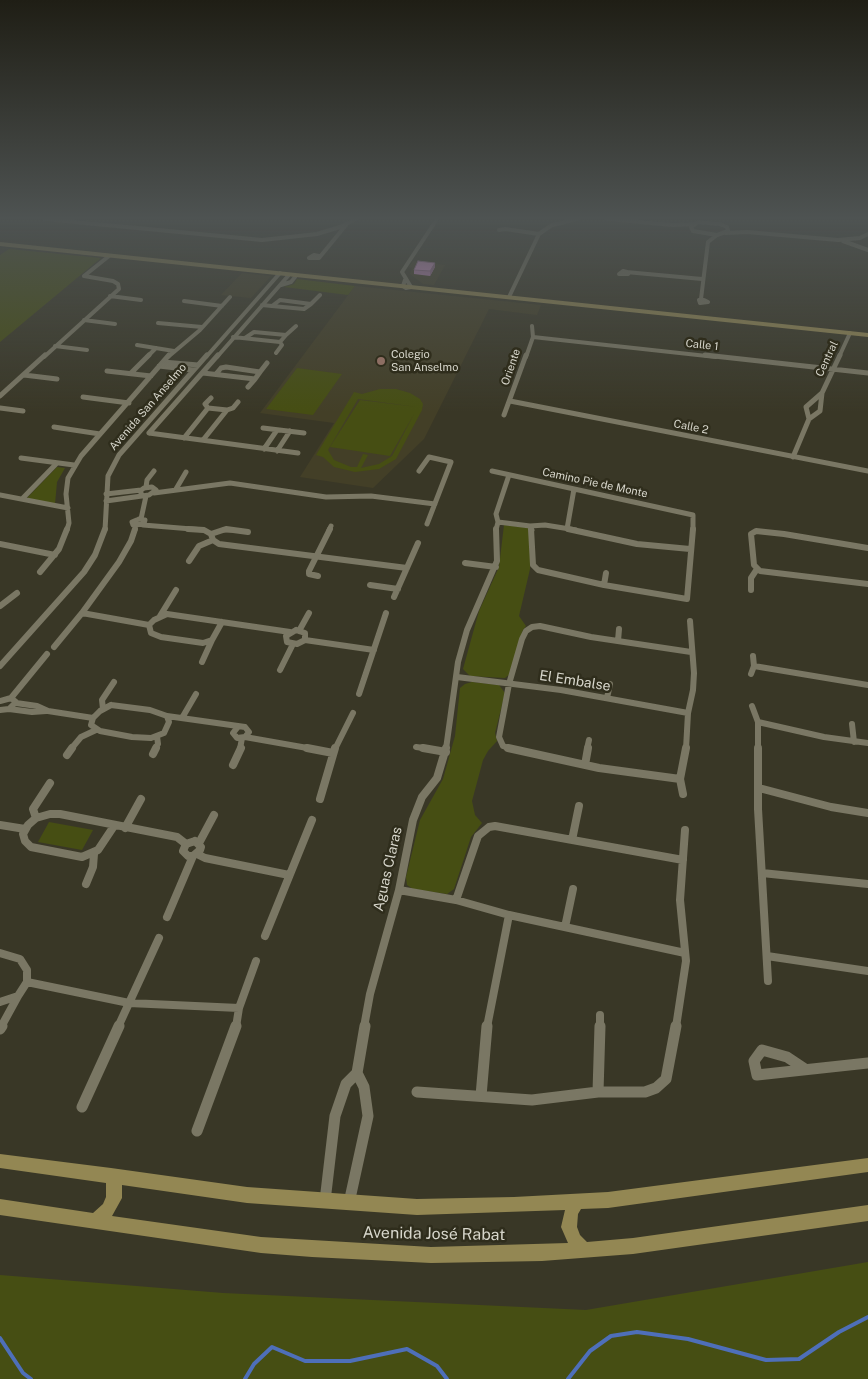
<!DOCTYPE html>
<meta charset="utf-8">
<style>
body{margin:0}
canvas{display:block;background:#393726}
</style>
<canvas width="868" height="1379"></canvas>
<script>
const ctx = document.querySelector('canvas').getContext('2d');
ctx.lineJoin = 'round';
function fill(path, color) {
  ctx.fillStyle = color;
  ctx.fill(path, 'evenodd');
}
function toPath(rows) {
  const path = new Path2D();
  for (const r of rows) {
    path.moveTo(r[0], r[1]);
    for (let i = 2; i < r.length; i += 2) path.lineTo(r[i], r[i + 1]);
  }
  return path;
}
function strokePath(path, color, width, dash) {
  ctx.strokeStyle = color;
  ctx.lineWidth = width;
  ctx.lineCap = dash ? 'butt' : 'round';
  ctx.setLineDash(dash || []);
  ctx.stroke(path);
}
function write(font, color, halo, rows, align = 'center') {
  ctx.font = font + ' "Public Sans",sans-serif';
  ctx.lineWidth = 5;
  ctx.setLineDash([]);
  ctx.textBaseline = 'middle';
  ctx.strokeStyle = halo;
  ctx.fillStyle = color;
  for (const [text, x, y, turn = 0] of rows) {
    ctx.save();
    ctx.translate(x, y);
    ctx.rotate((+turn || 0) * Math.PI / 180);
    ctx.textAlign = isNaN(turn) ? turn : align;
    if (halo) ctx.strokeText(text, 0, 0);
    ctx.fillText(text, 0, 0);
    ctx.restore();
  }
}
const built = toPath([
 [413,261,445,265,434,285,423,284,410,274,412,268,409,267],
 [242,273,271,276,251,298,221,295],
 [355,286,541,305,537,315,489,309,424,439,373,488,300,477,334,423,260,413]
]);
const green = toPath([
 [9,249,101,258,0,342,0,255],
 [297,279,355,286,348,295,284,287,294,284],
 [297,368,342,374,313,415,266,409],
 [380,389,396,389,410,393,420,399,423,404,422,410,396,459,379,469,355,472,334,467,323,457,316,455,354,392,362,394],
 [358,399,417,407,360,400,330,447,390,456,414,414,392,456,379,464,361,468,368,455,363,454,357,467,351,467,334,460,328,450],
 [57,467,65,468,57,482,55,504,27,498],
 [504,525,531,528,530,569,519,616,526,626,523,630,510,674,505,678,470,676,463,669,479,611,499,567],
 [472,682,499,685,505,693,495,733,497,741,488,751,483,760,472,801,475,815,482,823,471,837,454,889,447,894,413,889,407,885,406,877,420,820,443,779,455,736,460,688,465,684],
 [49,822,93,830,82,850,38,842],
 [868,1262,868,1379,0,1379,0,1275,223,1293,586,1310]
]);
const stream = toPath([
 [0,1338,23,1373,31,1379],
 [245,1379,254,1364,272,1347,305,1361,350,1361,407,1349,437,1366,447,1379],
 [568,1379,590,1351,611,1336,637,1332,688,1339,766,1360,799,1359,839,1332,868,1317]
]);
const streetFar4 = toPath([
 [44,219,262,240,317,234,340,227,356,219],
 [607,219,673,225,694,224],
 [698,222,720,224,727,227,728,231,717,235,693,231,691,227,698,222],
 [499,230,505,229,539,234],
 [726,233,747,232,838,240,860,238,868,234],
 [843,241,868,250],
 [319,256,314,255,309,258,319,258,346,225],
 [623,271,627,272,628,274,619,274,623,271],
 [626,272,702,279],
 [405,280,403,286,406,288,411,287,402,272,437,219],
 [281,285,291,282,295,277],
 [110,296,141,300],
 [509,297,539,234,552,225,578,219],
 [701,299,708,242,717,235],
 [280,300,311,304,304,309,272,306,280,300],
 [699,300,704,300,708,302,700,303,699,300],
 [184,301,222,306],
 [311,304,320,295],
 [262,305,272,306],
 [84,320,115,324],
 [158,323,202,327],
 [286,335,296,326],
 [233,337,280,342,286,335,254,332,245,338],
 [533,337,716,357],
 [137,345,174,351],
 [55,346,87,350],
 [276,353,282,345,280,342],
 [44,357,119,289,118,284,113,281,84,276,109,256],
 [147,357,156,348],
 [168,357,200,330,230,297],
 [206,357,280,273],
 [217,357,288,276],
 [526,357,533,337,532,326],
 [839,357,850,333]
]);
const streetFar3 = toPath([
 [705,355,868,373],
 [163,362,198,365],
 [159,366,193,370],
 [107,371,151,376],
 [260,372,267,363],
 [131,373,149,355],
 [203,373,255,379,260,372,226,367,221,368,216,374],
 [24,375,57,379],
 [248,387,255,379],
 [0,396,45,355],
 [83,397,129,403],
 [510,401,868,471],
 [0,408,23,411],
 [208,408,227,410],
 [504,415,526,355],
 [809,419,806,407,822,393,840,355],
 [54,427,100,434],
 [263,428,304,433],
 [149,433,218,355],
 [149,433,298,453],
 [184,438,208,408,205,404,211,398],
 [203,440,227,410,233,408,238,402],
 [264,449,277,430],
 [277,451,290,431],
 [793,457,809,419,820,411,822,393],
 [21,458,74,465],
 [419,471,429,457,451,462,427,524],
 [492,471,693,515,693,530],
 [146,487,147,480,154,471],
 [176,489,186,472],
 [154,493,230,483,326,497,371,496,435,504],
 [106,494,141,490],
 [0,495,68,508],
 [22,499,57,463],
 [106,501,149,495,156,490,152,487,144,488,140,491,142,495],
 [139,519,145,520,144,524,133,525,132,522,139,519],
 [141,519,146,496],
 [498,522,530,526,545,525,576,530],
 [143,525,204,530],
 [530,526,532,530],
 [567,529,574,489],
 [67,530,69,523,66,494,68,478,81,456,169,355],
 [105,530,108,476,119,455,207,355],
 [135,530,136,526],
 [223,530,233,530],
 [329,530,331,526],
 [496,530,498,522,496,514,509,475]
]);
const streetFar2 = toPath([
 [188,529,204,530,211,534,213,540,219,544,407,568],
 [531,529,533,565,538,570,604,585,687,599,693,529],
 [568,529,637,544,690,549],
 [211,534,226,529,248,532],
 [0,544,55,555],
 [868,548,784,534,756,531,751,534,754,565,760,571,868,584],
 [189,561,199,546,213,540],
 [465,563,496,567],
 [40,572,59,549,67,529],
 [318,576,309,574,309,571,330,529],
 [370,585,398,589],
 [604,585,606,573],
 [751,590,751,578,757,569],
 [394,597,418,543],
 [0,606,17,593],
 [82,613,149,625],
 [160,616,176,590],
 [149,625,154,620,167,614,290,632],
 [149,625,151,633,161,637,203,643,212,640,222,622],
 [296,630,305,633,305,640,297,644,287,642,286,636,296,630],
 [299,631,309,613],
 [305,640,374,650],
 [618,641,619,629],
 [54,647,82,613,119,562,131,541,135,529],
 [202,662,212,640],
 [0,666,84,572,95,555,105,529],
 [754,666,868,685],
 [280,670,293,644],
 [751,674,754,666,753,656],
 [457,677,561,690,688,713],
 [359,694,386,613],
 [11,698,47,654],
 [607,698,610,684],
 [0,701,11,698,16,702,9,709,0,710],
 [16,703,37,706,48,711,93,718],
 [111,705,150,710,167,716,169,722,164,733,151,738,132,737,100,731,91,725,93,718,100,711,111,705],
 [752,706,758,722,758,749],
 [9,709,32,712,46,711],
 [103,709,102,700,114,682],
 [167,716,245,727,249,732,245,737],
 [182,718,196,694],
 [758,722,824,737,868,743],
 [852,724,854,742],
 [237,728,233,733,237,738,245,737,313,749],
 [416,747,431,749],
 [71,749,81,737,96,730],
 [155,749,158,744,157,736],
 [240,749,242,738],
 [335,749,353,713],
 [446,749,458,662,467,630,497,561,496,529],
 [511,749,503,746,499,737,509,684,522,639,526,631,532,627,540,626,591,637,691,652],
 [587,749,589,740],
 [686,749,688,713,693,690,694,673,690,621]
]);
const streetFar1 = toPath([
 [307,748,333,753],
 [423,748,446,752],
 [508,748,599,768,680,779],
 [758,748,758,809,768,981],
 [153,754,156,748],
 [67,755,72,748],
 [233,765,241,748],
 [585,765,588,748],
 [759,788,831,807,868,813],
 [683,794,680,779,686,748],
 [320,799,335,748],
 [36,818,33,809,50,783],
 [0,825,25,829],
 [114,826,98,850,82,857,31,847,25,841,23,834,28,825,36,818,50,814,60,814,177,837,186,844],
 [125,828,141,799],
 [572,840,579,806],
 [195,841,201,847,200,850,193,856,188,856,183,851,186,844,195,841],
 [199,843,214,815],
 [197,854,205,858,289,875],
 [762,873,868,884],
 [86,884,93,867,94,854],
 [399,890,456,900,509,915,685,953],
 [456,900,478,836,489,827,495,826,683,860],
 [167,917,193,856],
 [565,927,573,889],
 [265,936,312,820],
 [0,953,20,959,27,970,27,982,18,996,0,1002],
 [767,956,868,971],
 [27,982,129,1003,239,1008],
 [1,1027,18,996],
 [118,1027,159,938],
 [236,1027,239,1008,256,961],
 [364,1027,370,994,399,890,413,820,422,797,437,778,446,748],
 [487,1027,509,915],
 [600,1027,600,1015],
 [676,1027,686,961,680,900,685,830]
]);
const street = toPath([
 [0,1029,2,1026],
 [805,1069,787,1057,762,1050,754,1061,757,1075,868,1063],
 [417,1092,532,1100,598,1092,645,1092,656,1088,666,1079,676,1026],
 [598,1092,600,1026],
 [481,1096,487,1026],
 [82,1107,119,1026],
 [197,1131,236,1026],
 [325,1201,335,1116,346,1084,357,1073,365,1026],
 [349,1203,368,1116,364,1087,357,1073]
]);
const secondary = toPath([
 [0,242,868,333,868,337,0,246,0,242],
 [0,1154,111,1168,247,1187,417,1199,514,1197,608,1192,868,1158,868,1172,608,1208,581,1209,578,1214,577,1227,580,1235,587,1242,633,1238,868,1205,868,1221,633,1254,542,1261,431,1263,312,1257,261,1253,0,1215,0,1199,93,1213,103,1204,106,1197,106,1183,0,1168,0,1154],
 [122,1185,247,1203,417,1215,565,1210,561,1227,568,1243,431,1247,261,1237,112,1216,122,1198,122,1185]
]);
const wall = toPath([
 [435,267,430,276,414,274,414,270]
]);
const shadedWall = toPath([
 [435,263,435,267,430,276,430,271]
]);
const building = toPath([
 [418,261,435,263,430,271,414,270,418,261]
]);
const markers = [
 [381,361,5,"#8d6e63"]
];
const farStreetnames = [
 ["Calle 1",702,345,6],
 ["Central",827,359,-65],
 ["Oriente",511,367,-71],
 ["Avenida San Anselmo",148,407,-49],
 ["Calle 2",691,427,11],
 ["Camino Pie de Monte",595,483,12]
];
const farPoinames = [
 ["Colegio",391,355],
 ["San Anselmo",391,368]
];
const streetNames = [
 ["El Embalse",575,681,9],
 ["Aguas Claras",388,869,-77]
];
const nearStreetnames = [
 ["Avenida José Rabat",434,1234,1]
];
fill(built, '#433f27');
fill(green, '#464e13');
strokePath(stream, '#4e6fb9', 4);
strokePath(streetFar4, '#7a7764', 4);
strokePath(streetFar3, '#7a7764', 5);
strokePath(streetFar2, '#7a7764', 6);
strokePath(streetFar1, '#7a7764', 8);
strokePath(street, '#7a7764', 11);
fill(secondary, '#938753');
fill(wall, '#ca8cc8');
fill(shadedWall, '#a472a2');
fill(building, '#eba3e8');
strokePath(building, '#a472a2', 1);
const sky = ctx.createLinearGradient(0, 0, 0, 412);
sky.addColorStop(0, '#1f1e15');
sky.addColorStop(0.53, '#4e5352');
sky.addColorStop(1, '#4e535200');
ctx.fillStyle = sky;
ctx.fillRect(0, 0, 868, 412);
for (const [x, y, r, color] of markers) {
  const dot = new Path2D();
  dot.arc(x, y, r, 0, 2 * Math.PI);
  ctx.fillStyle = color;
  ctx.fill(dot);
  strokePath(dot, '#2f2d1c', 2);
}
write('11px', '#d7d6cb', '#2f2d1c', farStreetnames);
write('11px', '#d7d6cb', '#2f2d1c', farPoinames, 'left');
write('14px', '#d7d6cb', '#2f2d1c', streetNames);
write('16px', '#d7d6cb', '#2f2d1c', nearStreetnames);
</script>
